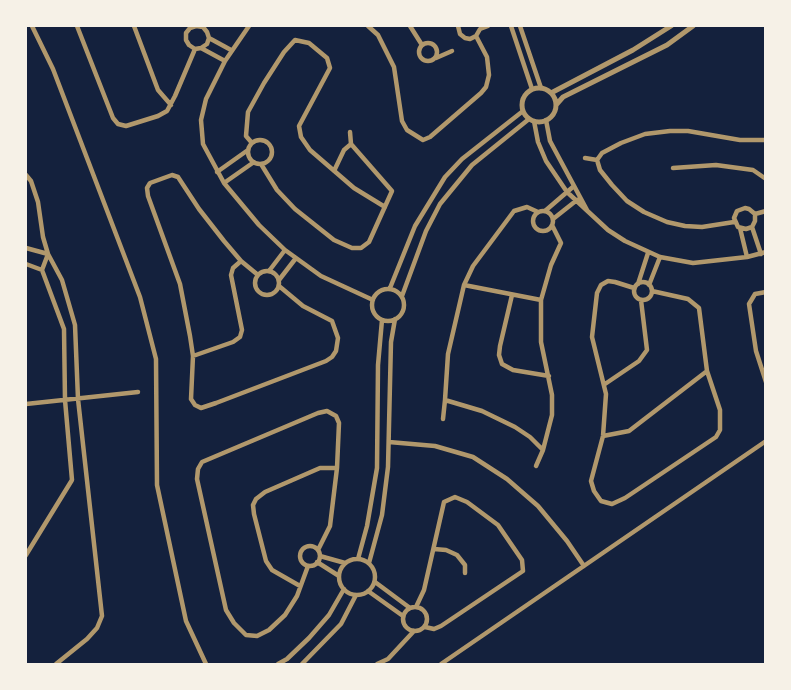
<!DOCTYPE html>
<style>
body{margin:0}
#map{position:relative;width:791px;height:690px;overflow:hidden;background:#14213d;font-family:Barlow,sans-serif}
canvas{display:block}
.frame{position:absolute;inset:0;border:27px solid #f6f1e7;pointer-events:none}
</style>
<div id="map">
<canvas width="791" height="690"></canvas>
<div class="frame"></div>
</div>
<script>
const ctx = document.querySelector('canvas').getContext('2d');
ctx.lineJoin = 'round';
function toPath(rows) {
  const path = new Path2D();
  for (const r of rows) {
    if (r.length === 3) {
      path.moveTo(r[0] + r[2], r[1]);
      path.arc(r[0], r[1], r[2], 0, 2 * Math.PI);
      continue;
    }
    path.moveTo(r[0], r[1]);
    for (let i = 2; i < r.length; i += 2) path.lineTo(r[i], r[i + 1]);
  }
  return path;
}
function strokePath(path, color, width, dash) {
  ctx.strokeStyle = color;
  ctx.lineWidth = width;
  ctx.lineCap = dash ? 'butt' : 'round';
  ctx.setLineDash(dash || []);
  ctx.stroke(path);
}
const minor = toPath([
 [32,26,53,69,140,297,156,359,157,485,186,621,206,664],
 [77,26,113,118,118,124,126,126,158,116,167,111,175,96,195,49],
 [134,26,158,90,171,105],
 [249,26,225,61,206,99,201,120,203,144,224,183,259,225,285,250,321,276,373,300],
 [368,26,378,35,394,67,402,121,407,130,423,140,430,137,481,93,486,87,489,75,487,57,476,36],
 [410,26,422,45],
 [458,26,460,34,465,38,470,39,476,36,480,29,488,26],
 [511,26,532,89],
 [520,26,541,88],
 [209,38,231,50],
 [428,52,9],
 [201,48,207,44,209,38,207,32,203,27,196,26,190,28,186,33,186,40,189,45,195,49,201,48,225,61],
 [436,58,452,51],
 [546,120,550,141,587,210],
 [534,121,538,142,546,161,567,192,608,230,625,241,660,257,693,263,747,257,766,252],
 [350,132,351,144],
 [260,152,12],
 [252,143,246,136,248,112,264,83,284,52,295,40,309,43,327,58,330,68,299,126,301,137,310,150,354,188,385,207],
 [585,158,597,160],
 [261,164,277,190,295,209,334,240,352,248,361,248,369,242,392,191,351,144,344,150,334,171],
 [673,168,716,165,753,170,766,179],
 [217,172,248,150],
 [26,175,31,181,38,202,43,237,48,254,42,270],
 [224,183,254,162],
 [543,221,10],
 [545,211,574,186],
 [538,212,527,207,514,211,473,266,464,285,448,354,445,400,482,411,515,427,530,437,543,450,552,415,552,395,541,342,541,300,551,265,561,243,552,225],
 [755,214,766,211],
 [553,219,577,200],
 [734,222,702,227,685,226,667,222,644,212,627,201,612,185,600,170,597,160,602,153,621,143,645,134,670,131,688,131,740,140,766,140],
 [752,227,746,229,738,227,734,218,737,211,745,208,749,209,755,214,755,221,752,227,761,254],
 [740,228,747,257],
 [26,248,48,254,62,280,75,325,78,399,102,616,97,628,87,639,56,664],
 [26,264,42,270,64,329,65,400,72,480],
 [269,271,285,250],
 [267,283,12],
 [258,275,241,261,224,241,199,209,178,177,172,175,150,183,147,188,148,196,180,284,190,336,193,356,191,399,195,405,201,408,216,403,326,361,332,357,336,351,338,338,332,321,303,306,279,286],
 [279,280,296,258],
 [643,291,9],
 [638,284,648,253],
 [464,285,541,300],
 [649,285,660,257],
 [390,288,415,226,445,177,462,159,523,111],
 [634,288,615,282,608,281,601,285,597,293,592,337,606,394,603,436,591,481,594,491,601,501,612,504,625,498,716,437,720,430,720,410,707,371,699,308,688,299,652,291],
 [388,305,16],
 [766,292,755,294,749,304,756,351,766,382],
 [512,295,500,346,499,355,502,364,513,370,549,376],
 [402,296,426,231,440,204,472,165,529,119],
 [193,356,233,342,240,337,242,330,231,275,233,268,241,261],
 [605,384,639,361,647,350,641,300],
 [26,404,138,392],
 [443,419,445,400],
 [603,436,629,431,707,371],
 [389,442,435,446,473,457,507,479,538,506,567,541,584,566],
 [536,466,543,450],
 [310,556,10],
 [434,549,446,550,457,555,465,565,465,573],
 [26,555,72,480],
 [320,556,345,563],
 [357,577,18],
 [358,559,367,526,377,468,378,365,382,320],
 [317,562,339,576],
 [369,563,382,515,388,467,391,342,395,319],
 [308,566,297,596,285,615,269,630,257,636,246,635,234,623,226,610,197,479,198,469,202,462,318,413,327,411,336,416,339,423,337,468,330,526,318,550],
 [375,582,410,608],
 [300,586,272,570,266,561,254,514,253,505,256,499,265,492,320,468,337,468],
 [368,591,403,616],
 [415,619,12],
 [416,607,424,590,444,502,455,497,467,502,498,525,522,560,523,571,441,626,434,629,425,627],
 [278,664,287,659,309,638,329,615,344,589],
 [302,664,341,624,356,595],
 [377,664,388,659,414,631],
 [441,664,766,441]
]);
const tertiary = toPath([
 [539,105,17],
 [551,93,633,50,671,26],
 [556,105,563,97,667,45,693,26]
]);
strokePath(minor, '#b1986c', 4.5);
strokePath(tertiary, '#b1986c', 5);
</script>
